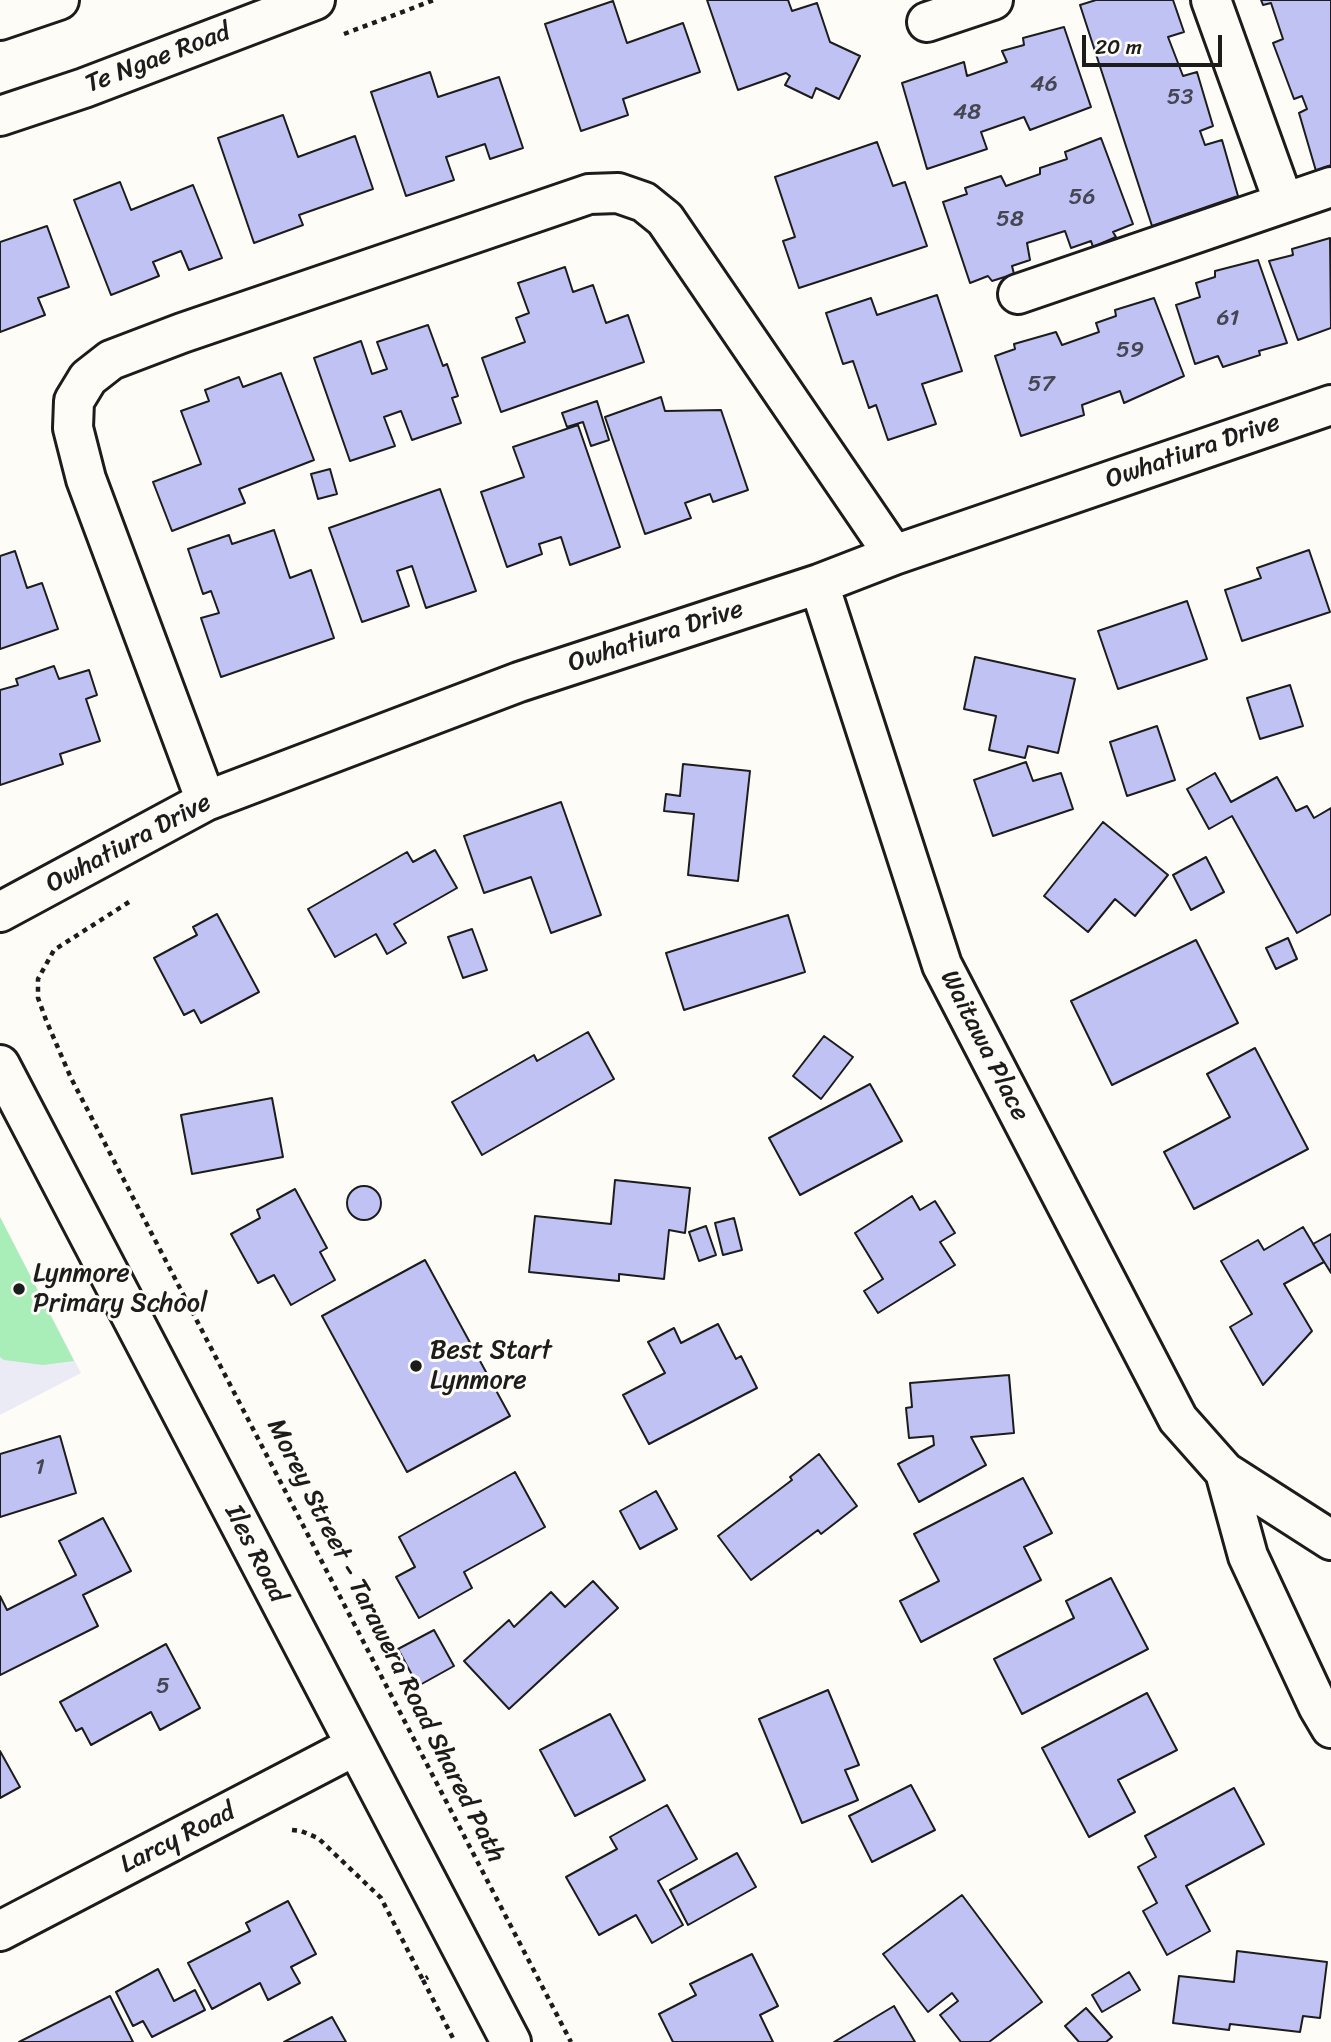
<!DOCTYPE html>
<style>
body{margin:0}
#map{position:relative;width:1331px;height:2042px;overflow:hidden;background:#fdfcf7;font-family:Sriracha,sans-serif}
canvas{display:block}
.scale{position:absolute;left:1082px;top:35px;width:140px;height:32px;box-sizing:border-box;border:4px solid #1c1c1c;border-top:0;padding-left:9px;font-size:21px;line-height:24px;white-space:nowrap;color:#1c1c1c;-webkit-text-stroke:5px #fdfcf7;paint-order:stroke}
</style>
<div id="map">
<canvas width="1331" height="2042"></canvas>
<div class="scale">20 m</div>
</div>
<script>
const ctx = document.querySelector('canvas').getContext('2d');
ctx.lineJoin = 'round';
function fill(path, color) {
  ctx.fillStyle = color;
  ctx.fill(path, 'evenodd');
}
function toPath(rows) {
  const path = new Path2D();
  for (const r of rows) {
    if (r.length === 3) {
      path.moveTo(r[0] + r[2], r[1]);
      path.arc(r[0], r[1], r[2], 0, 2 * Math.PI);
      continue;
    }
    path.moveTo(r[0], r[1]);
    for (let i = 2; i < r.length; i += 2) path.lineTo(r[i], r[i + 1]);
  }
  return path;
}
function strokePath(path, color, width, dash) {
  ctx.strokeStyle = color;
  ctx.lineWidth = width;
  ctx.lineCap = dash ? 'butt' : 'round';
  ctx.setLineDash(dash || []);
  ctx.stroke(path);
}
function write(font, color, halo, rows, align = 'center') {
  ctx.font = font + ' Sriracha,sans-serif';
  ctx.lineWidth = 6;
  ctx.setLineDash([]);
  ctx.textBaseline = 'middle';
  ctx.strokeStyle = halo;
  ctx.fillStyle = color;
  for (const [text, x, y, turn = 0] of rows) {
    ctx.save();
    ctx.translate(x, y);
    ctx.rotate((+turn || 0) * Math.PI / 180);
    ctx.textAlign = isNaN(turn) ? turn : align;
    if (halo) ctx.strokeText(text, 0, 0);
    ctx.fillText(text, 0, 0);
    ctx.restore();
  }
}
const built = toPath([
 [0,1217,81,1373,0,1415]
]);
const green = toPath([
 [0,1217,74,1361,43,1365,4,1360,0,1357]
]);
const building = toPath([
 [707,0,788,0,792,11,817,3,830,42,860,56,839,99,816,88,812,98,785,85,790,76,786,73,738,90,707,0],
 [1096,0,1173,0,1184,32,1168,37,1183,76,1197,72,1213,126,1200,131,1205,145,1222,140,1238,196,1152,226,1080,5,1096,0],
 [1261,0,1331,0,1331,165,1316,171,1299,113,1307,109,1302,96,1294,99,1273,43,1283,39,1271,3,1263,5,1261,0],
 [613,1,627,43,683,23,700,72,623,99,628,115,581,131,545,24,613,1],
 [1064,27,1091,107,1030,130,1024,117,981,132,987,149,927,169,902,83,964,62,967,76,1007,62,1002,51,1024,45,1023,38,1064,27],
 [430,72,438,97,499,77,523,148,490,159,485,144,446,157,454,180,406,196,371,92,430,72],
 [283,115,298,157,355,136,373,189,299,215,303,225,254,243,218,138,283,115],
 [1101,138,1133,224,1113,232,1116,237,1093,247,1091,241,1071,248,1065,231,1027,243,1030,260,1012,266,1014,274,992,281,988,276,970,283,943,202,967,194,965,188,1001,176,1006,186,1040,174,1040,168,1067,159,1065,152,1101,138],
 [877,142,893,186,905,182,927,246,799,288,783,241,795,237,775,177,877,142],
 [120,182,131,210,193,185,222,258,189,270,181,251,153,262,159,276,111,295,74,200,120,182],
 [47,226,69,287,38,298,45,315,0,332,0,242,47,226],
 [1330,238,1331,328,1298,340,1269,261,1293,255,1292,249,1330,238],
 [1258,260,1287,343,1259,351,1260,355,1223,367,1218,356,1195,364,1176,305,1200,297,1196,283,1215,277,1215,271,1258,260],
 [565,267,573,292,593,285,606,323,628,315,644,362,501,412,482,358,525,342,516,318,529,313,518,283,565,267],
 [937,295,962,371,922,384,936,424,888,440,876,405,869,408,853,361,843,364,826,313,871,298,877,315,937,295],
 [1154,298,1184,376,1124,403,1120,391,1082,405,1084,415,1021,436,995,356,1015,349,1014,344,1056,332,1062,345,1099,332,1096,323,1116,316,1115,310,1154,298],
 [428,325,443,366,447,364,458,396,452,398,461,423,412,440,401,411,384,417,395,446,350,461,314,358,361,341,372,374,387,369,377,342,428,325],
 [281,373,314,460,239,489,245,503,172,531,153,482,201,464,181,411,209,401,205,390,239,377,243,387,281,373],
 [661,397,665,411,721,410,748,490,713,502,710,494,685,503,691,518,645,534,605,417,661,397],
 [597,401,609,440,591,446,583,422,567,427,562,413,597,401],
 [578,425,620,547,570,565,561,537,539,544,542,554,507,567,481,492,524,477,513,447,578,425],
 [330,469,337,494,318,499,311,474,330,469],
 [440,489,476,591,426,608,412,566,397,571,409,606,362,622,329,528,440,489],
 [274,530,290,578,311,570,334,638,221,677,201,618,219,613,211,591,203,594,188,549,229,535,232,544,274,530],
 [1309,550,1330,612,1242,641,1225,590,1261,578,1257,568,1309,550],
 [15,551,27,588,42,583,58,629,0,649,0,556,15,551],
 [1187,601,1207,659,1118,689,1098,631,1187,601],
 [975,657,1075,679,1058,753,1028,746,1025,758,989,750,996,716,964,709,975,657],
 [54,666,59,679,89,670,97,695,86,699,100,741,60,754,63,764,0,785,0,690,18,685,16,679,54,666],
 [1290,685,1303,726,1260,739,1247,698,1290,685],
 [1157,726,1175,780,1127,796,1110,742,1157,726],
 [1026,762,1033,781,1061,773,1073,809,993,836,974,780,1026,762],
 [683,764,750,771,738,881,688,875,694,814,664,811,666,794,680,796,683,764],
 [1215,773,1231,802,1277,777,1296,811,1307,806,1314,818,1331,808,1331,914,1297,933,1232,816,1209,829,1187,789,1215,773],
 [561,802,601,915,551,933,531,877,484,893,464,836,561,802],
 [1103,822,1168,875,1135,916,1115,899,1088,932,1044,896,1103,822],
 [435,850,457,888,394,924,406,943,387,954,376,934,335,957,308,909,407,852,413,862,435,850],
 [1206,857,1224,892,1191,910,1173,875,1206,857],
 [217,914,259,992,201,1023,194,1010,184,1015,154,958,197,935,193,927,217,914],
 [788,915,805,972,684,1010,666,953,788,915],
 [472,929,487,970,463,978,448,937,472,929],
 [1288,938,1297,959,1276,969,1266,948,1288,938],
 [1196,940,1238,1023,1112,1085,1071,1001,1196,940],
 [588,1032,614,1079,482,1155,452,1102,534,1055,537,1061,588,1032],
 [824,1036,853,1057,821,1099,793,1076,824,1036],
 [1255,1048,1308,1149,1194,1209,1164,1152,1230,1117,1207,1074,1255,1048],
 [870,1084,902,1141,800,1195,769,1138,870,1084],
 [272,1098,283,1157,192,1174,181,1115,272,1098],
 [615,1180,690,1188,685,1233,669,1230,664,1279,619,1274,619,1281,529,1272,535,1216,611,1224,615,1180],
 [364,1203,17],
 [295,1189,327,1248,320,1252,335,1280,291,1305,274,1275,258,1283,231,1234,260,1218,257,1210,295,1189],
 [912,1196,920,1210,935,1201,955,1233,940,1242,955,1265,878,1313,864,1291,883,1279,855,1233,912,1196],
 [734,1218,742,1250,723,1255,715,1223,734,1218],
 [706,1226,716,1255,699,1261,689,1232,706,1226],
 [1303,1227,1324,1262,1284,1284,1312,1331,1263,1385,1230,1327,1252,1314,1221,1261,1258,1240,1264,1250,1303,1227],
 [1331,1234,1331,1273,1313,1244,1331,1234],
 [425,1260,510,1416,407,1472,322,1316,425,1260],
 [718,1324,736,1359,741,1356,757,1388,649,1444,623,1395,665,1373,648,1342,674,1328,681,1343,718,1324],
 [1009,1375,1014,1433,971,1437,986,1465,919,1502,898,1464,934,1445,933,1436,909,1438,906,1408,912,1407,910,1383,1009,1375],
 [60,1436,76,1493,0,1517,0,1454,60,1436],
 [819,1454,857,1506,821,1534,818,1530,751,1580,718,1536,792,1480,790,1477,819,1454],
 [515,1472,545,1527,464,1572,472,1588,419,1618,396,1577,415,1567,399,1537,515,1472],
 [1023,1478,1052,1533,1024,1547,1041,1580,921,1642,900,1601,939,1581,914,1534,1023,1478],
 [656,1491,677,1529,640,1549,620,1511,656,1491],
 [103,1518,131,1571,83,1595,98,1626,0,1675,0,1596,7,1610,76,1575,59,1541,103,1518],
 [1111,1578,1148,1649,1022,1714,994,1659,1074,1618,1066,1601,1111,1578],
 [593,1581,618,1608,509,1709,464,1661,509,1620,514,1627,551,1592,565,1607,593,1581],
 [434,1630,454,1666,418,1686,398,1649,434,1630],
 [166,1644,200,1708,160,1730,151,1712,91,1745,82,1728,76,1731,60,1702,166,1644],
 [828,1690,859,1765,845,1770,858,1800,802,1823,759,1719,828,1690],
 [1147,1693,1177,1750,1118,1780,1135,1812,1089,1837,1042,1748,1147,1693],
 [610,1714,645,1780,575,1816,540,1750,610,1714],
 [0,1751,20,1787,0,1798,0,1751],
 [911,1785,935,1830,872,1862,849,1816,911,1785],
 [1234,1788,1264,1844,1186,1886,1210,1931,1167,1955,1143,1911,1157,1903,1138,1867,1156,1857,1145,1836,1234,1788],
 [667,1805,697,1859,658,1881,683,1925,652,1943,636,1915,599,1935,566,1877,617,1849,610,1837,667,1805],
 [737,1853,756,1887,688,1925,670,1890,737,1853],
 [962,1895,1042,2002,989,2042,961,2042,940,2015,958,2001,952,1993,928,2012,883,1954,962,1895],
 [288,1901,316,1954,291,1967,300,1983,268,2000,260,1983,212,2009,188,1963,250,1931,246,1923,288,1901],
 [1237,1951,1327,1962,1320,2018,1303,2016,1300,2032,1230,2024,1229,2030,1173,2023,1179,1976,1234,1982,1237,1951],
 [752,1954,778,2006,760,2015,773,2042,673,2042,659,2014,696,1995,690,1984,752,1954],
 [158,1969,174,2001,195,1990,205,2010,152,2037,143,2021,133,2026,116,1992,158,1969],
 [1129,1972,1140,1990,1102,2012,1092,1995,1129,1972],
 [110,1996,133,2042,19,2042,110,1996],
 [894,2006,915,2042,834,2042,894,2006],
 [1086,2008,1112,2037,1106,2042,1079,2042,1065,2026,1086,2008],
 [332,2017,346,2042,284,2042,332,2017]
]);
const path = toPath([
 [344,34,434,0],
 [129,902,54,950,38,979,38,998,46,1020,71,1078,571,2042],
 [292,1830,301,1831,318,1838,381,1898,423,1980,428,1977],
 [423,1980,455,2042]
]);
const minor = toPath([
 [1211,0,1284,203],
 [927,22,993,0],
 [1018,294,1331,187],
 [819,584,942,965,1178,1419,1225,1472,1331,1540],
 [206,801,86,479,73,428,74,401,88,378,111,360,182,333,589,194,618,193,644,202,665,219,894,555],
 [0,912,206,801,519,682,819,584,894,555,1331,405],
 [0,1065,511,2042],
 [1225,1472,1248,1556,1318,1706,1331,1728],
 [0,1931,355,1746]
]);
const trunk = toPath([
 [0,20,59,0],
 [0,116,84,88,315,0]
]);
const markers = [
 [19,1289,7,"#1c1c1c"],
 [416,1366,7,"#1c1c1c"]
];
const numberNames = [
 ["46",1044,85],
 ["53",1180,98],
 ["48",967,113],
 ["56",1082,198],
 ["58",1010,220],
 ["61",1228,319],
 ["59",1130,351],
 ["57",1041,385],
 ["1",40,1468],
 ["5",163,1687]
];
const streetNames = [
 ["Te Ngae Road",158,59,-21],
 ["Owhatiura Drive",1193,452,-19],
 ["Owhatiura Drive",656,637,-18],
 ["Owhatiura Drive",129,844,-28],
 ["Waitawa Place",984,1046,63],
 ["Iles Road",255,1554,63],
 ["Morey Street - Tarawera Road Shared Path",385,1641,63],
 ["Larcy Road",178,1839,-27]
];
const poiNames = [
 ["Lynmore",33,1274],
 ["Primary School",33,1304],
 ["Best Start",430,1351],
 ["Lynmore",430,1381]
];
fill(built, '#ebebf6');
fill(green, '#a9edb8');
fill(building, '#c0c2f4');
strokePath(building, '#1c1c1c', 2);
strokePath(minor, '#1c1c1c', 44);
strokePath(trunk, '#1c1c1c', 44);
strokePath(path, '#1c1c1c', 4.5, [5, 5]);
strokePath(minor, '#fdfcf7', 38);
strokePath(trunk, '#fdfcf7', 38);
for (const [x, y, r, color] of markers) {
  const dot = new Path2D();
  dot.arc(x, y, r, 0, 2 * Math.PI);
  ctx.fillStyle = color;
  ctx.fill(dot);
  strokePath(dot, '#fdfcf7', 2.5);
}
write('23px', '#454652', null, numberNames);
write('26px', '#1c1c1c', '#fdfcf7', streetNames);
write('26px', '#1c1c1c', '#fdfcf7', poiNames, 'left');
</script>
